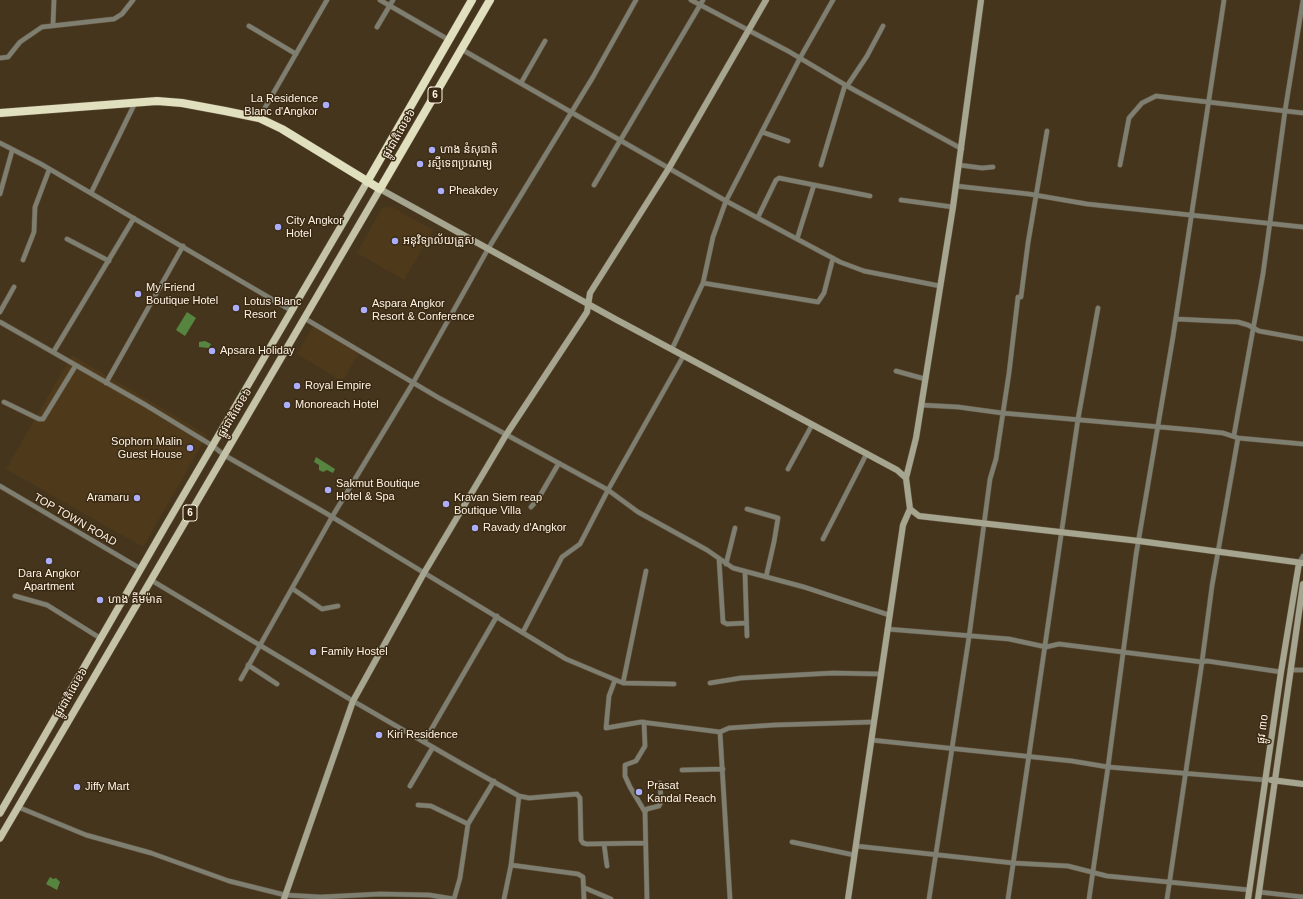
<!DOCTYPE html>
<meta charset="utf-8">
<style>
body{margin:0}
canvas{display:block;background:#45351d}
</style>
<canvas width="1303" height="899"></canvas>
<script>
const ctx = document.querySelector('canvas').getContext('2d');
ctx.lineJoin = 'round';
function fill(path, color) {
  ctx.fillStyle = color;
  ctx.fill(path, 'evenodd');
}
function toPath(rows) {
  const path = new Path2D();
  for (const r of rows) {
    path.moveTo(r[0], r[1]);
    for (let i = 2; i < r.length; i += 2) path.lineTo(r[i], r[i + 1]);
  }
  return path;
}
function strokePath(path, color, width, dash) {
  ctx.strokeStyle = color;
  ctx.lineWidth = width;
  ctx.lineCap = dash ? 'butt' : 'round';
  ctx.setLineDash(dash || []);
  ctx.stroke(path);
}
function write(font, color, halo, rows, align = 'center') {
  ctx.font = font + ' Arial,"Noto Sans Khmer",sans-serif';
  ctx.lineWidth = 3;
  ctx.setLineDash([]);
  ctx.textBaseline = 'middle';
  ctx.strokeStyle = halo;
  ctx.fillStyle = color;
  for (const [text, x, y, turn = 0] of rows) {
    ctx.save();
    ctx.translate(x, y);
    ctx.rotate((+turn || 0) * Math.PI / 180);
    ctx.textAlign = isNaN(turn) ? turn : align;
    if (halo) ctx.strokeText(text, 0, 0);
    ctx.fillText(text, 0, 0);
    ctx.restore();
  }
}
const built = toPath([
 [392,207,433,230,404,280,357,253,382,208],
 [314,325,360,352,342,381,297,354],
 [72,355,207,435,143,547,6,469]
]);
const water = toPath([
 [187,312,196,318,185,336,176,330],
 [205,341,211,344,209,348,199,347,199,342],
 [316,457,335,469,333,473,327,470,323,472,319,470,319,465,314,462],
 [50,877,53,879,56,878,60,882,57,890,46,884]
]);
const street = toPath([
 [380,0,449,40],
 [691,0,788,51,847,86,962,149],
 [53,24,54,0],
 [249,26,296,54],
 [377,27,393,0],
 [461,49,726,201,840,262,864,271,940,286],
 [0,58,8,57,20,42,42,27,114,19,122,14,133,0],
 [521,83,545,41],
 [847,86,867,56,883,26],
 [259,118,327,0],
 [762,132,788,141],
 [0,143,41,164,292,311],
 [821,165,845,85],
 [959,165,982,168,993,167],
 [1120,165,1129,118,1142,103,1156,96,1303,113],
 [594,185,703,0],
 [956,186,1029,194,1087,204,1303,227],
 [91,193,135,103],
 [0,194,12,151],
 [901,200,953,207],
 [758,217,776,180,779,178,870,196],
 [67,239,109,261],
 [797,239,814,185],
 [23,260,34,232,35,207,49,170],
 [703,283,818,302,824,293,833,258],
 [1021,297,1028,243,1047,131],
 [0,312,14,287],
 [304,318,439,398,608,490,638,512,707,550,733,568,804,587,889,615],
 [1176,319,1238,322,1248,325,1259,331,1303,339],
 [0,322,144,404,213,446,224,455,324,512,566,659,623,683,674,684],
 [672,349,703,283,713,237,726,201,800,58,833,0],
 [54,351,134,218],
 [896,371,925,379],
 [106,383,183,246],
 [4,402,39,419,43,419,76,365],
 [921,405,958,407,1002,413,1194,430,1223,433,1238,438,1303,444],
 [1234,435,1263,274,1285,111,1303,0],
 [788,469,812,425],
 [0,486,141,569],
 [531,507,538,499,559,463],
 [747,509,778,518,774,542,766,577],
 [823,539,867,453],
 [719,559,723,622,727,624,746,623],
 [1299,563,1303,556],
 [726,564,735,528],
 [745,573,747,636],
 [151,580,353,701,462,764,519,796,529,798,577,794,580,798,581,840,583,843,587,844,645,843],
 [293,589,322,609,338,606],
 [15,596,47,605,100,638],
 [887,629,1009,639,1046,647,1059,644,1202,662,1207,661,1281,672],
 [523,632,562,557,580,544,608,490,684,355],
 [248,665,277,684],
 [1290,670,1303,670],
 [241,679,332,517,413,383,488,249,593,77,636,0],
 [615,680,609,696,606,728,641,722,720,732,729,728,774,725,873,722],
 [623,683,646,571],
 [710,683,741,678,833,673,880,674],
 [644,722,645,746,636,761,625,765,625,776,630,787,645,812,647,899],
 [720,732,730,899],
 [871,740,1072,761,1108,767,1266,780],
 [424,742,497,616],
 [682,770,723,769],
 [410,786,433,747],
 [418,805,431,806,468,824],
 [18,807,86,835,151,853,229,881,285,895,321,897,380,894,429,895,454,899,460,878,468,824,494,781],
 [645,812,647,809,659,806,661,802,660,783],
 [792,842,854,855],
 [604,844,607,866],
 [856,846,1013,863,1068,866,1107,876,1250,890],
 [511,865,578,874,583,877,584,899],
 [585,888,611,899],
 [1259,892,1303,897],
 [504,899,511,865,519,796],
 [929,899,969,637,990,479,996,459,1009,373,1018,297],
 [1008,899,1078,419,1098,308],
 [1089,899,1108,767,1136,555,1173,337,1224,0],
 [1167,899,1202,662,1212,586,1238,438]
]);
const secondary = toPath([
 [380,189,617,320,897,470,906,478,910,509,919,516,1139,541,1303,563],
 [906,478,916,438,953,207,981,0],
 [1271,780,1303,784],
 [284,899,353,701,424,573,506,435,587,312,590,293,669,168,766,0],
 [848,899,903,525,910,509],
 [1248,899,1281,672,1299,563],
 [1258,899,1303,584]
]);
const primary = toPath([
 [0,813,166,525,367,182],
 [0,838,380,189]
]);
const highway = toPath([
 [0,113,157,101,182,103,225,111,259,118,282,129,380,189,490,0],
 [367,182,472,0]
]);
const markers = [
 [326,105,4,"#abaffb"],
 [432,150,4,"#abaffb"],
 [420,164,4,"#abaffb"],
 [441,191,4,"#abaffb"],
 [278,227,4,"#abaffb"],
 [395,241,4,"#abaffb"],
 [138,294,4,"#abaffb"],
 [236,308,4,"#abaffb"],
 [364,310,4,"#abaffb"],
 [212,351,4,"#abaffb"],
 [297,386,4,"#abaffb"],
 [287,405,4,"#abaffb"],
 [190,448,4,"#abaffb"],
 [328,490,4,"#abaffb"],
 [137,498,4,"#abaffb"],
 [446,504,4,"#abaffb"],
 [475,528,4,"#abaffb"],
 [49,561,4,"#abaffb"],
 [100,600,4,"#abaffb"],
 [313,652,4,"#abaffb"],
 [379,735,4,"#abaffb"],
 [77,787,4,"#abaffb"],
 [639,792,4,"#abaffb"]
];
const shields = [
 [435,95,14],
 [190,513,14]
];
const shieldNames = [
 ["6",435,95],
 ["6",190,513]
];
const poiNames = [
 ["La Residence",318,99,"right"],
 ["Blanc d'Angkor",318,112,"right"],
 ["ហាង នំសុជាតិ",440,150],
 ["រស្មីទេពប្រណម្យ",428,164],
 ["Pheakdey",449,191],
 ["City Angkor",286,221],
 ["Hotel",286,234],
 ["អនុវិទ្យាល័យគ្រួស",403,241],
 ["My Friend",146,288],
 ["Boutique Hotel",146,301],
 ["Lotus Blanc",244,302],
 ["Resort",244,315],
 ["Aspara Angkor",372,304],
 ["Resort & Conference",372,317],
 ["Apsara Holiday",220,351],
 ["Royal Empire",305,386],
 ["Monoreach Hotel",295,405],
 ["Sophorn Malin",182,442,"right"],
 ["Guest House",182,455,"right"],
 ["Sakmut Boutique",336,484],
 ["Hotel & Spa",336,497],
 ["Aramaru",129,498,"right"],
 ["Kravan Siem reap",454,498],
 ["Boutique Villa",454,511],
 ["Ravady d'Angkor",483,528],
 ["Dara Angkor",49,574,"center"],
 ["Apartment",49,587,"center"],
 ["ហាង គីមម៉ាត",108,600],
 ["Family Hostel",321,652],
 ["Kiri Residence",387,735],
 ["Prasat",647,786],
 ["Kandal Reach",647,799],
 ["Jiffy Mart",85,787]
];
const streetNames = [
 ["ផ្លូវជាតិលេខ៦",399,134,-60],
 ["ផ្លូវជាតិលេខ៦",235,413,-59],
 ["TOP TOWN ROAD",75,520,30],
 ["ផ្លូវជាតិលេខ៦",71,693,-60],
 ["ផ្លូវ ៣០",1263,729,-82]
];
fill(built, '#4e391b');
fill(water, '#568540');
strokePath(street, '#63533d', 5.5);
strokePath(secondary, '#63533d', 7);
strokePath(primary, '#63533d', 8);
strokePath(highway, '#63533d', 9);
strokePath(street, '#7e7e71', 4.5);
strokePath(secondary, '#a6a590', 6);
strokePath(primary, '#c4c3a8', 7);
strokePath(highway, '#e0dfbe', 8);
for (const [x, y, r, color] of markers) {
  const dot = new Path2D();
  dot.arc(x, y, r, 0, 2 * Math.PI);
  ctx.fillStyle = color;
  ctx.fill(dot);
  strokePath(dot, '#3a2a13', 1.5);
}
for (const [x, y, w] of shields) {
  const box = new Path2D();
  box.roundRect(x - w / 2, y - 8, w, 16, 3);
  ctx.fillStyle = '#3a2a13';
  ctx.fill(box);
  strokePath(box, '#fef3e5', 1);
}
write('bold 10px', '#fef3e5', null, shieldNames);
write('11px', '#fef3e5', '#3a2a13', poiNames, 'left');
write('11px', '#fef3e5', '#3a2a13', streetNames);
</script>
